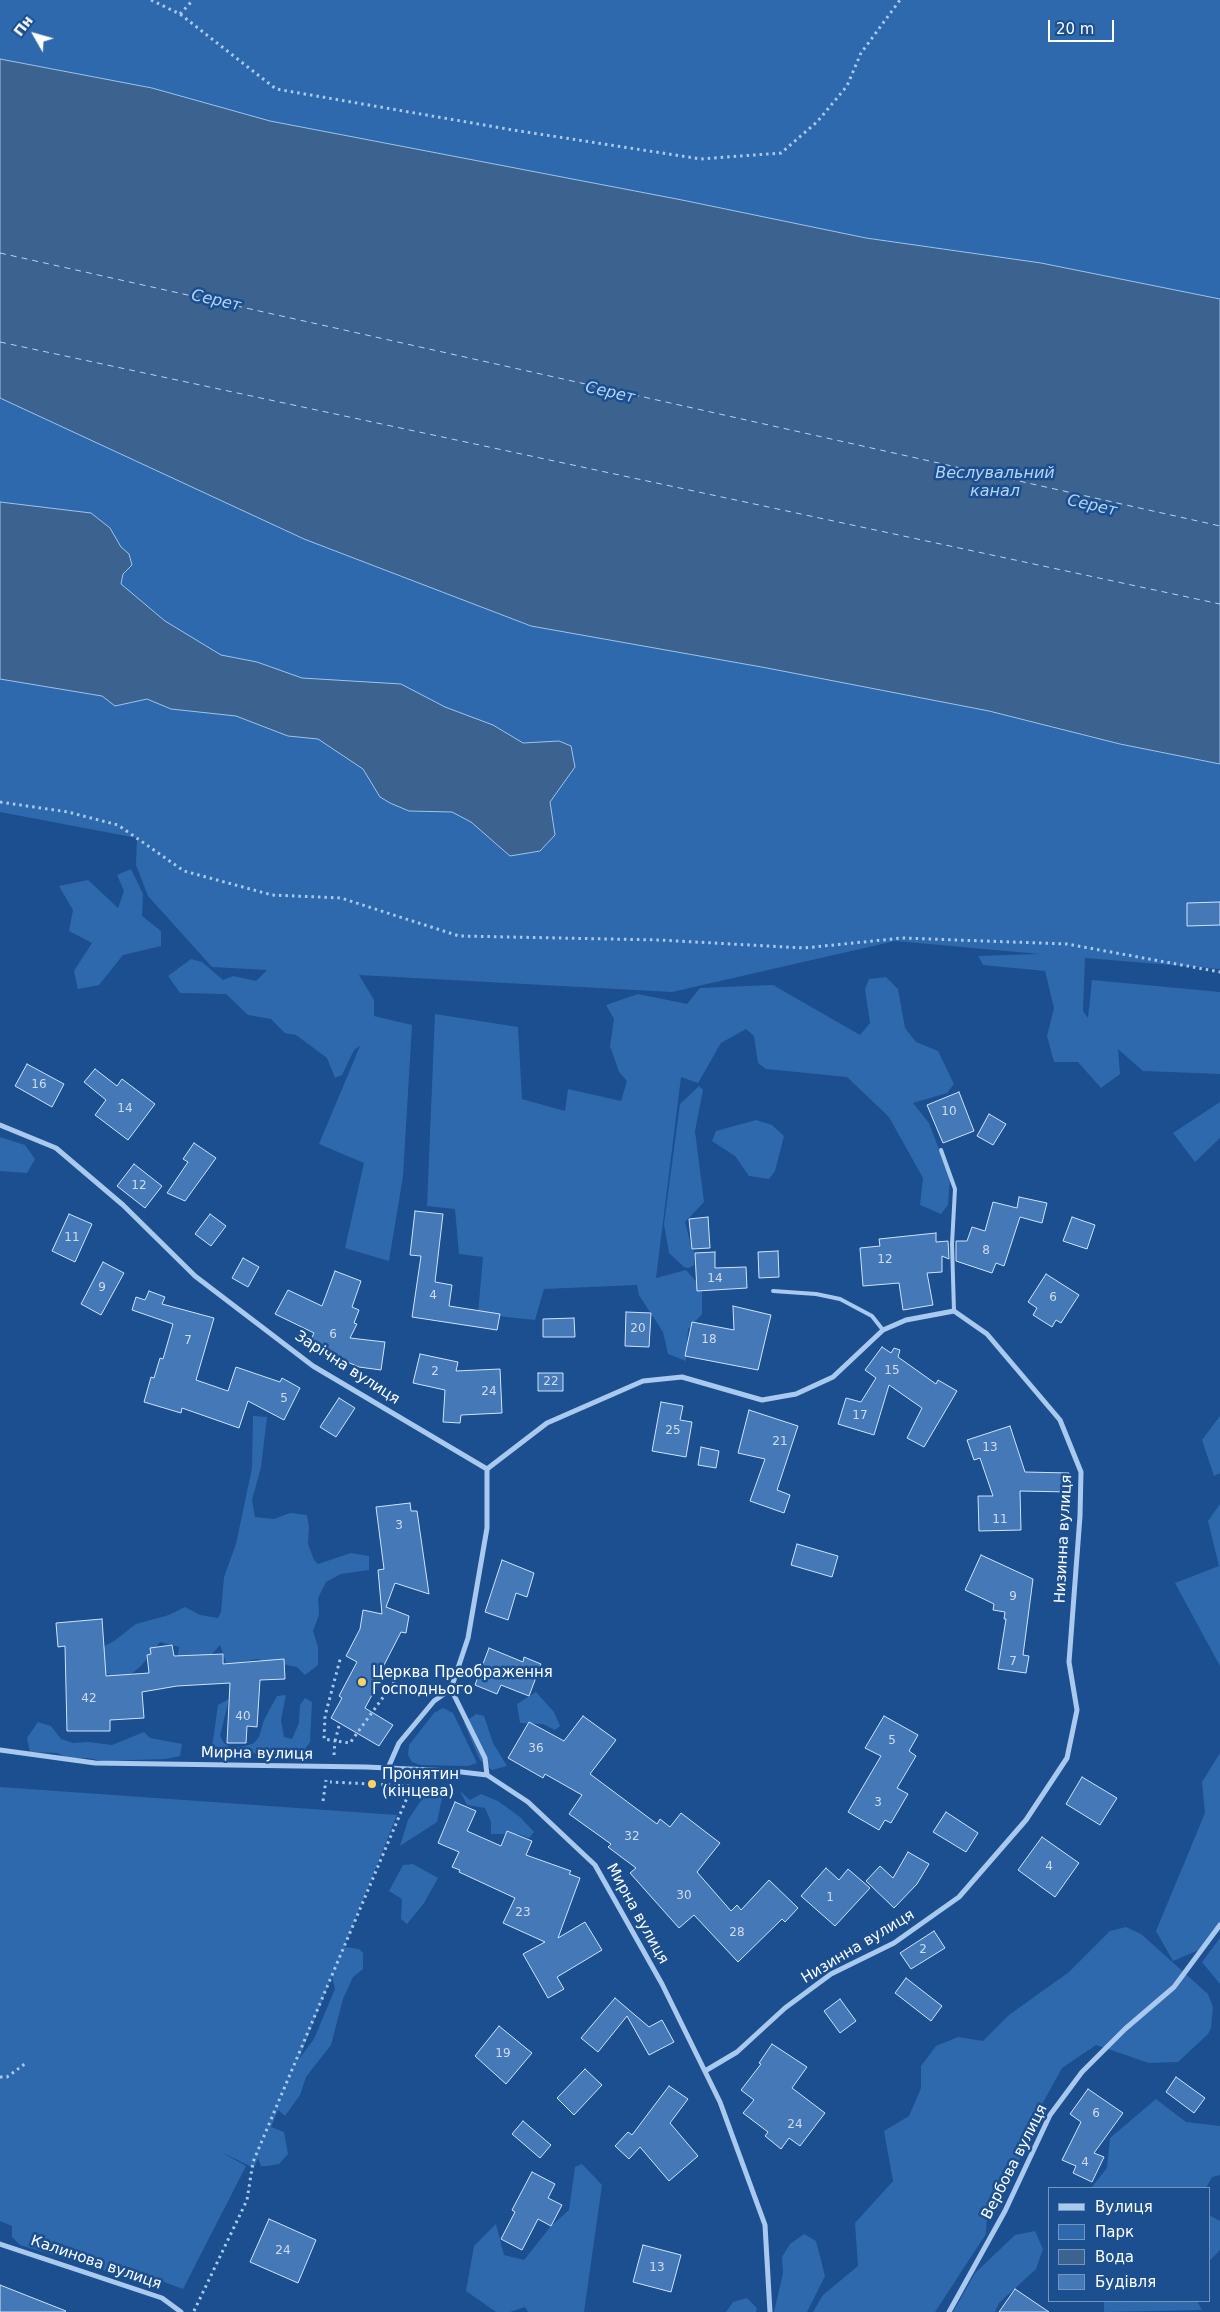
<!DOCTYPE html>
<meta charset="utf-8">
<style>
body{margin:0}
#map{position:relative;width:1220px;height:2312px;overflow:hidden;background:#1b4f8f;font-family:"DejaVu Sans",sans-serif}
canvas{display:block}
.legend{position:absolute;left:1048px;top:2187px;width:162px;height:115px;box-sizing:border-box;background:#1b4f8f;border:1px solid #7695bc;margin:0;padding:6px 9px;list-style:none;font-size:15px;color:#fff}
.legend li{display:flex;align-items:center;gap:10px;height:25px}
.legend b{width:25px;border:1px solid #7695bc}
.north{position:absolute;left:10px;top:10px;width:50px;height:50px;-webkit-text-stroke:4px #1b4f8f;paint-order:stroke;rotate:308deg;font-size:14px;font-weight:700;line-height:20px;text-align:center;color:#fff}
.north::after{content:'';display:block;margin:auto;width:18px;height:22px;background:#fff;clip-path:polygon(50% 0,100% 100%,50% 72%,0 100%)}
.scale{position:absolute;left:1048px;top:20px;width:66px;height:22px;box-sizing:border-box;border:2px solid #fff;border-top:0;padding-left:6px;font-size:15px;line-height:18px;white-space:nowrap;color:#fff;-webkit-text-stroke:4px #1b4f8f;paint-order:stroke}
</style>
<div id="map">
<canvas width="1220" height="2312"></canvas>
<ul class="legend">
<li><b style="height:6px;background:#a9c9ee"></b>Вулиця</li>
<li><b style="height:14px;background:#2e69ad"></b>Парк</li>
<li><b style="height:14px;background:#3c6290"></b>Вода</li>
<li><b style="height:14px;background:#4478b7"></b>Будівля</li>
</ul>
<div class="north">Пн</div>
<div class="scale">20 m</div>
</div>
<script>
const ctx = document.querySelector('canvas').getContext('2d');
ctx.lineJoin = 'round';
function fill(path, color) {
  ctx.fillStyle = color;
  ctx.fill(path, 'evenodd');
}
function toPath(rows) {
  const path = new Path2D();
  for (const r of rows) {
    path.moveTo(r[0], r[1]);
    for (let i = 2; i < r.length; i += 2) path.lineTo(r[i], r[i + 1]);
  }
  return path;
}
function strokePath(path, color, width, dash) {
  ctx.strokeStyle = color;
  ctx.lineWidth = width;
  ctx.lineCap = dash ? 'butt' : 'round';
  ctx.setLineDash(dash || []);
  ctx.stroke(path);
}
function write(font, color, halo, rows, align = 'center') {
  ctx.font = font + ' "DejaVu Sans",sans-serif';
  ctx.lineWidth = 5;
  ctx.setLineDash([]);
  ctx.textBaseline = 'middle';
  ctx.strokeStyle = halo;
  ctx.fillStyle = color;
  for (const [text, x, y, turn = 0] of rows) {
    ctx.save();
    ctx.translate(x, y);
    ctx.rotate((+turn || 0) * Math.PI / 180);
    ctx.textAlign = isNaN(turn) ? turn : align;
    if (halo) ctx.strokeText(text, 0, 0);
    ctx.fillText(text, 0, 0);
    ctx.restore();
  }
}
const green = toPath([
 [0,0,1220,0,1220,299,1041,263,866,238,682,200,270,121,152,88,0,59],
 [0,398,8,400,304,539,531,626,767,668,989,711,1120,744,1220,764,1220,969,1085,958,1083,1011,1088,1018,1092,980,1220,992,1220,1074,1143,1071,1118,1049,1120,1074,1101,1088,1078,1062,1054,1062,1047,1036,1054,1008,1045,971,983,965,978,956,1040,954,895,941,672,992,359,975,374,1000,374,1016,412,1025,403,1176,389,1261,345,1248,364,1163,319,1144,360,1046,354,1050,342,1075,335,1078,327,1058,296,1035,285,1033,271,1019,248,1015,226,994,180,993,168,976,191,959,202,962,223,980,233,976,256,981,267,970,212,967,148,896,136,865,137,838,0,812],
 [131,869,143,894,142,916,161,931,161,946,123,955,99,985,78,989,74,971,92,943,69,931,73,910,59,886,88,880,118,908,124,891,117,875],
 [886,977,898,989,905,1028,916,1042,938,1051,954,1084,947,1093,913,1103,929,1123,950,1178,948,1205,941,1214,920,1205,923,1178,889,1117,847,1077,766,1069,758,1063,754,1036,746,1029,721,1043,698,1083,681,1077,656,1278,686,1270,702,1288,702,1314,688,1329,686,1361,668,1354,663,1332,639,1295,637,1285,544,1289,535,1320,478,1314,483,1257,459,1254,455,1209,427,1206,435,1014,518,1027,522,1099,565,1111,568,1089,621,1101,627,1081,619,1072,610,1046,614,1019,606,1005,638,994,687,1004,700,988,773,985,860,1035,870,1023,865,989,869,979],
 [699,1086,703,1090,695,1131,704,1202,685,1222,692,1249,695,1253,694,1265,689,1268,684,1267,669,1253,664,1224,680,1104],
 [1220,1102,1220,1138,1195,1162,1173,1133],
 [756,1120,772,1125,784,1136,775,1171,769,1179,749,1176,735,1156,712,1141,716,1131],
 [0,1137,25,1145,35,1159,27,1173,0,1171],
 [253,1416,267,1417,261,1467,252,1500,255,1517,274,1519,290,1513,307,1515,309,1527,308,1544,314,1560,318,1564,351,1553,369,1556,369,1570,341,1574,326,1582,318,1598,319,1615,313,1631,318,1647,318,1665,305,1675,297,1667,257,1659,227,1665,220,1645,204,1663,177,1663,179,1647,160,1642,141,1666,124,1680,105,1673,99,1649,114,1641,136,1624,169,1615,185,1607,200,1615,218,1618,221,1612,224,1577,236,1544,252,1468],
 [1220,1416,1220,1473,1214,1476,1202,1440],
 [1220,1504,1220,1666,1175,1583,1219,1566,1208,1521],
 [536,1692,554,1712,560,1726,555,1730,543,1724,520,1723,517,1704],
 [286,1695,281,1720,284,1737,292,1739,299,1723,300,1705,305,1698,312,1702,310,1742,305,1749,290,1757,274,1753,256,1754,248,1750,218,1760,212,1747,218,1705,229,1699,220,1736,224,1743,231,1748,246,1746,254,1743,259,1737,264,1720,277,1696],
 [443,1708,453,1713,477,1763,468,1766,420,1765,412,1762,408,1755,409,1745,434,1713],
 [476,1714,484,1716,493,1743,507,1766,492,1770,480,1760,464,1723],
 [38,1722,51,1726,61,1739,73,1743,88,1742,112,1745,144,1732,150,1738,182,1744,180,1756,166,1759,103,1761,88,1758,70,1759,57,1753,30,1752,27,1738],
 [1220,1753,1220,1925,1206,1947,1173,1961,1156,1931,1205,1813,1202,1782],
 [0,1787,397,1815,344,1947,359,1949,363,1953,363,1969,353,1977,343,1999,331,2045,306,2077,300,2095,285,2116,278,2110,271,2127,284,2132,288,2154,279,2164,267,2166,261,2166,258,2158,254,2168,221,2152,246,2166,183,2289,159,2280,156,2286,20,2245,12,2237,12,2226,0,2221],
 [332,1976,335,1989,314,2039,299,2059],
 [435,1787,444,1789,437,1822,400,1846,408,1820,428,1790],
 [460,1791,470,1800,481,1794,498,1801,520,1817,534,1832,529,1838,518,1834,491,1834,491,1822,485,1808,467,1805],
 [413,1864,438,1878,424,1903,407,1924,401,1919,402,1899,389,1891,403,1865],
 [1126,1927,1141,1934,1208,1994,1213,2007,1211,2028,1208,2034,1178,2062,1149,2063,1096,2045,1062,2068,1034,2119,1019,2161,987,2211,986,2234,935,2312,813,2312,823,2295,858,2266,855,2223,893,2181,884,2131,909,2116,921,2088,921,2066,936,2046,958,2037,983,2041,1009,2015,1069,1972,1110,1931],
 [1220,1938,1220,1984,1202,1962],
 [1156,2099,1186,2122,1220,2126,1220,2175,1212,2177,1206,2188,1091,2188,1107,2168,1110,2138],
 [582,2164,602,2185,584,2312,528,2312,525,2307,510,2312,496,2312,466,2291,474,2246,496,2224,504,2255,524,2260,551,2226,569,2210,575,2167],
 [1209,2215,1220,2221,1220,2250,1209,2261],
 [1035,2231,1043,2249,1036,2269,999,2303,995,2312,953,2312,975,2273,1015,2235],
 [804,2234,816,2241,825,2276,807,2312,774,2312,783,2273,782,2257,790,2244],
 [747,2298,757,2308,756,2312,726,2312,733,2302],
 [1104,2301,1197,2301,1202,2310,1104,2312]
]);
const water = toPath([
 [0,59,152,88,270,121,682,200,866,238,1041,263,1220,299,1220,764,1120,744,989,711,767,668,531,626,304,539,0,398,0,59],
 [0,502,91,513,110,528,121,547,129,554,132,565,123,574,121,584,165,621,221,655,257,662,302,678,401,684,445,707,493,725,523,743,559,741,571,746,575,767,550,802,555,835,540,851,510,856,471,822,452,812,409,811,390,803,380,797,363,769,318,739,288,736,236,716,171,709,147,699,115,706,102,696,0,679,0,502]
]);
const ferry = toPath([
 [0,253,1220,526],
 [0,342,1220,604]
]);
const building = toPath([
 [1220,902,1220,925,1187,926,1187,903,1220,902],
 [27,1064,64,1084,52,1107,15,1086,27,1064],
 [95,1069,117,1086,122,1079,155,1104,128,1140,95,1115,106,1100,84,1082,95,1069],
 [959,1092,974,1131,943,1143,927,1105,959,1092],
 [989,1114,1006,1124,993,1145,977,1136,989,1114],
 [194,1143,216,1158,185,1201,167,1193,188,1162,183,1159,194,1143],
 [134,1164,162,1186,145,1208,117,1186,134,1164],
 [1019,1197,1047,1203,1042,1223,1020,1217,1004,1266,996,1263,992,1273,956,1261,956,1241,967,1241,972,1227,985,1231,993,1202,1017,1208,1019,1197],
 [415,1211,443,1214,435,1282,452,1285,449,1306,500,1314,497,1330,412,1317,421,1256,410,1255,415,1211],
 [69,1214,92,1224,75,1262,52,1251,69,1214],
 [210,1214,226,1226,211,1246,195,1234,210,1214],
 [708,1217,710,1248,692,1249,689,1219,708,1217],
 [1072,1217,1095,1225,1087,1249,1063,1241,1072,1217],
 [936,1233,936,1242,948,1241,949,1259,942,1256,942,1272,927,1273,933,1305,903,1310,899,1283,863,1286,860,1248,880,1246,879,1239,936,1233],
 [778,1251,779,1277,759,1278,758,1252,778,1251],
 [715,1252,715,1268,746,1267,747,1288,697,1291,695,1253,715,1252],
 [243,1258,259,1267,248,1287,232,1278,243,1258],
 [103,1262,124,1273,101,1315,81,1304,103,1262],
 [335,1271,361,1281,352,1307,359,1310,354,1323,357,1324,350,1338,385,1342,381,1370,359,1367,308,1345,314,1333,275,1314,288,1290,322,1306,335,1271],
 [1046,1274,1079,1295,1061,1323,1056,1320,1052,1327,1033,1315,1037,1308,1028,1302,1046,1274],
 [149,1291,165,1297,162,1304,214,1318,196,1380,228,1391,236,1367,280,1382,282,1378,300,1388,284,1420,248,1401,239,1428,182,1408,181,1413,144,1402,151,1377,154,1378,160,1358,163,1359,173,1324,132,1310,136,1297,145,1300,149,1291],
 [733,1306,771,1315,758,1370,685,1356,692,1322,734,1330,733,1306],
 [626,1312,651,1313,649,1347,625,1346,626,1312],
 [574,1318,575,1337,543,1337,543,1319,574,1318],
 [882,1347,891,1353,894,1348,900,1350,898,1357,936,1384,938,1380,957,1391,924,1447,907,1438,922,1408,889,1385,874,1435,838,1424,846,1398,861,1402,876,1378,865,1370,882,1347],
 [420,1354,458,1362,456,1371,500,1369,502,1413,461,1415,460,1423,443,1422,445,1390,413,1383,420,1354],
 [538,1373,563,1373,563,1391,538,1391,538,1373],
 [339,1398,355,1408,336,1437,320,1427,339,1398],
 [661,1402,683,1406,680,1420,692,1422,686,1457,652,1451,661,1402],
 [749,1410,798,1426,777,1490,790,1495,784,1513,750,1501,765,1459,738,1453,749,1410],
 [1010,1426,1025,1472,1069,1473,1069,1492,1020,1491,1021,1530,979,1531,978,1496,993,1496,980,1458,974,1460,967,1440,1010,1426],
 [701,1447,719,1451,716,1468,698,1465,701,1447],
 [410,1503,411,1511,417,1511,429,1594,395,1583,386,1607,409,1616,406,1633,401,1632,383,1667,386,1669,365,1708,393,1725,379,1746,331,1718,342,1698,339,1696,357,1662,346,1656,360,1629,363,1610,382,1614,378,1570,384,1569,376,1507,410,1503],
 [797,1544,838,1556,832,1577,791,1565,797,1544],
 [981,1555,1033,1579,1023,1655,1029,1656,1026,1673,998,1669,1006,1619,1004,1619,1005,1612,993,1610,994,1604,965,1590,981,1555],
 [502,1560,534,1573,527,1597,516,1593,508,1620,485,1612,502,1560],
 [102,1619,106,1676,149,1673,147,1655,151,1654,150,1648,172,1645,174,1656,223,1654,223,1664,284,1659,285,1679,260,1680,257,1727,247,1726,246,1743,227,1743,230,1683,177,1686,142,1692,144,1718,110,1720,110,1731,67,1731,65,1646,58,1647,56,1623,102,1619],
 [489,1648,523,1662,524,1657,541,1664,529,1696,501,1685,497,1694,475,1685,489,1648],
 [583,1716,616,1740,590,1774,657,1824,660,1819,670,1827,681,1813,720,1843,697,1872,731,1911,737,1905,741,1910,769,1880,798,1908,785,1922,782,1919,738,1962,694,1915,679,1928,630,1873,636,1868,608,1847,611,1844,569,1814,582,1795,545,1774,543,1778,508,1758,529,1722,564,1741,583,1716],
 [884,1716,918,1735,909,1751,916,1756,897,1788,908,1794,891,1823,885,1820,879,1830,848,1812,881,1756,865,1748,884,1716],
 [1082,1777,1117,1798,1100,1825,1066,1804,1082,1777],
 [455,1802,476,1811,467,1831,501,1846,507,1831,532,1841,526,1855,571,1871,569,1874,580,1878,558,1938,585,1922,602,1950,557,1977,564,1989,548,1998,523,1954,545,1942,503,1923,515,1898,459,1872,460,1870,452,1867,459,1852,438,1843,455,1802],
 [946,1812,978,1833,966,1852,933,1832,946,1812],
 [1042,1837,1079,1863,1055,1897,1018,1870,1042,1837],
 [908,1852,929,1864,917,1884,894,1908,866,1881,880,1866,893,1878,908,1852],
 [826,1868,839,1880,848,1869,870,1888,835,1926,801,1896,826,1868],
 [934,1931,945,1948,911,1969,900,1953,934,1931],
 [906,1978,942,2006,931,2021,895,1993,906,1978],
 [615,1998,649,2027,662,2020,674,2042,649,2055,627,2016,598,2052,581,2038,615,1998],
 [840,1999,856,2021,840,2033,824,2011,840,1999],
 [499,2026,532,2053,506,2084,475,2056,499,2026],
 [772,2044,807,2067,792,2088,825,2113,800,2146,789,2138,781,2149,765,2136,768,2132,743,2113,754,2100,741,2090,761,2064,759,2063,772,2044],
 [585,2069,602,2085,574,2115,557,2098,585,2069],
 [1176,2077,1205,2098,1194,2113,1166,2092,1176,2077],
 [669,2086,688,2099,670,2123,698,2156,669,2181,640,2147,629,2159,615,2146,628,2132,632,2135,669,2086],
 [1088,2089,1123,2113,1094,2153,1104,2157,1092,2182,1073,2173,1076,2166,1062,2160,1081,2122,1070,2114,1088,2089],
 [523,2121,551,2145,540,2158,512,2134,523,2121],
 [532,2172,555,2184,548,2198,562,2205,551,2226,538,2219,522,2250,501,2239,515,2212,512,2210,532,2172],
 [269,2219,316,2240,298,2283,250,2262,269,2219],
 [643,2245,681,2255,671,2292,633,2282,643,2245],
 [0,2285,66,2311,65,2312,0,2312,0,2285],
 [1015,2289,1049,2312,999,2312,1015,2289]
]);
const path = toPath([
 [151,0,180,14,276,89,513,130,701,159,781,153,817,122,847,86,861,53,900,0],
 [180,14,193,0],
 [0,802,68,812,118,825,184,871,272,895,341,898,459,936,659,940,804,948,902,938,1067,944,1220,972],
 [339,1726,335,1741,350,1743,397,1678],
 [334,1755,335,1741,324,1739,325,1716,341,1656],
 [323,1801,326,1780],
 [0,2077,7,2077,26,2063],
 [194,2311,247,2200,253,2162,412,1786,330,1782]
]);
const service = toPath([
 [941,1150,955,1189,952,1244,954,1311],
 [773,1291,816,1294,840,1299,872,1316,883,1330]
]);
const minor = toPath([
 [0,1125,56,1148,123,1205,195,1276,313,1366,487,1469,487,1528,468,1638,451,1689,485,1758,487,1775],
 [487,1469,547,1423,643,1381,682,1377,762,1400,796,1394,833,1377,883,1330,906,1320,954,1311,987,1334,1060,1420,1081,1472,1080,1516,1069,1662,1077,1710,1067,1758,1026,1820,959,1897,894,1943,831,1974,785,2008,737,2052,705,2071],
 [0,1750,95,1763,366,1767,453,1771,487,1775,528,1802,595,1865,662,1984,720,2102,765,2225,770,2312],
 [388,1768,399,1743,434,1701,451,1689],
 [0,2244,162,2298,181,2312],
 [949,2312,1005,2211,1050,2115,1082,2072,1125,2029,1174,1987,1220,1925]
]);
const markers = [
 [362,1682,5,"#ffd166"],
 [372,1784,5,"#ffd166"]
];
const numberNames = [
 ["16",39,1085],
 ["14",125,1109],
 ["10",949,1112],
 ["12",139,1186],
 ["11",72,1238],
 ["8",986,1251],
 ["12",885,1260],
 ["14",715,1279],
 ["9",102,1288],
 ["4",433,1296],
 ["6",1053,1298],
 ["20",638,1329],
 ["6",333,1335],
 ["18",709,1340],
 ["7",188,1341],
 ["15",892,1371],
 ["2",435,1372],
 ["22",551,1382],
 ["24",489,1392],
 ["5",284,1399],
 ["17",860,1416],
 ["25",673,1431],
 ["21",780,1442],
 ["13",990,1448],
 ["11",1000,1520],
 ["3",399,1526],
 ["9",1013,1597],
 ["7",1013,1662],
 ["42",89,1699],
 ["40",243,1717],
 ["5",892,1741],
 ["36",536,1749],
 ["3",878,1803],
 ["32",632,1837],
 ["4",1049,1867],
 ["30",684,1896],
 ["1",830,1898],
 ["23",523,1913],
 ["28",737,1933],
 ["2",923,1950],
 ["19",503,2054],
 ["6",1096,2114],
 ["24",795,2125],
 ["4",1085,2163],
 ["24",283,2251],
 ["13",657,2268]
];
const streetNames = [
 ["Зарічна вулиця",347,1368,33],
 ["Низинна вулиця",1064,1539,-87],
 ["Мирна вулиця",257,1754,1],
 ["Мирна вулиця",637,1914,61],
 ["Низинна вулиця",858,1947,-31],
 ["Вербова вулиця",1015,2162,-63],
 ["Калинова вулиця",96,2263,19]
];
const poiNames = [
 ["Церква Преображення",372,1673],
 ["Господнього",372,1690],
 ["Пронятин",382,1775],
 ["(кінцева)",382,1792]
];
const waterNames = [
 ["Серет",216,301,13],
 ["Серет",610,393,13],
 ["Веслувальний",995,474],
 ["канал",995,492],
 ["Серет",1092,506,13]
];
fill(green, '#2e69ad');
fill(water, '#3c6290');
strokePath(water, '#9cc4f0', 1);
strokePath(ferry, '#b5d3f5', 1, [6, 5]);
fill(building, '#4478b7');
strokePath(building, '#cfe3fa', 1);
strokePath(path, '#a9c9ee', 3, [2.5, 4]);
strokePath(service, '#a9c9ee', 4);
strokePath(minor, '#a9c9ee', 5);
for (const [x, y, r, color] of markers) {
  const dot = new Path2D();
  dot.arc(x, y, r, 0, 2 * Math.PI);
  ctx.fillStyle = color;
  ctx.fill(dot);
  strokePath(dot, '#1b4f8f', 2);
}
write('12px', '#d0dded', null, numberNames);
write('15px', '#fff', '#1b4f8f', streetNames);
write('15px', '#fff', '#1b4f8f', poiNames, 'left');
write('italic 16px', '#b5d3f5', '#1b4f8f', waterNames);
</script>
